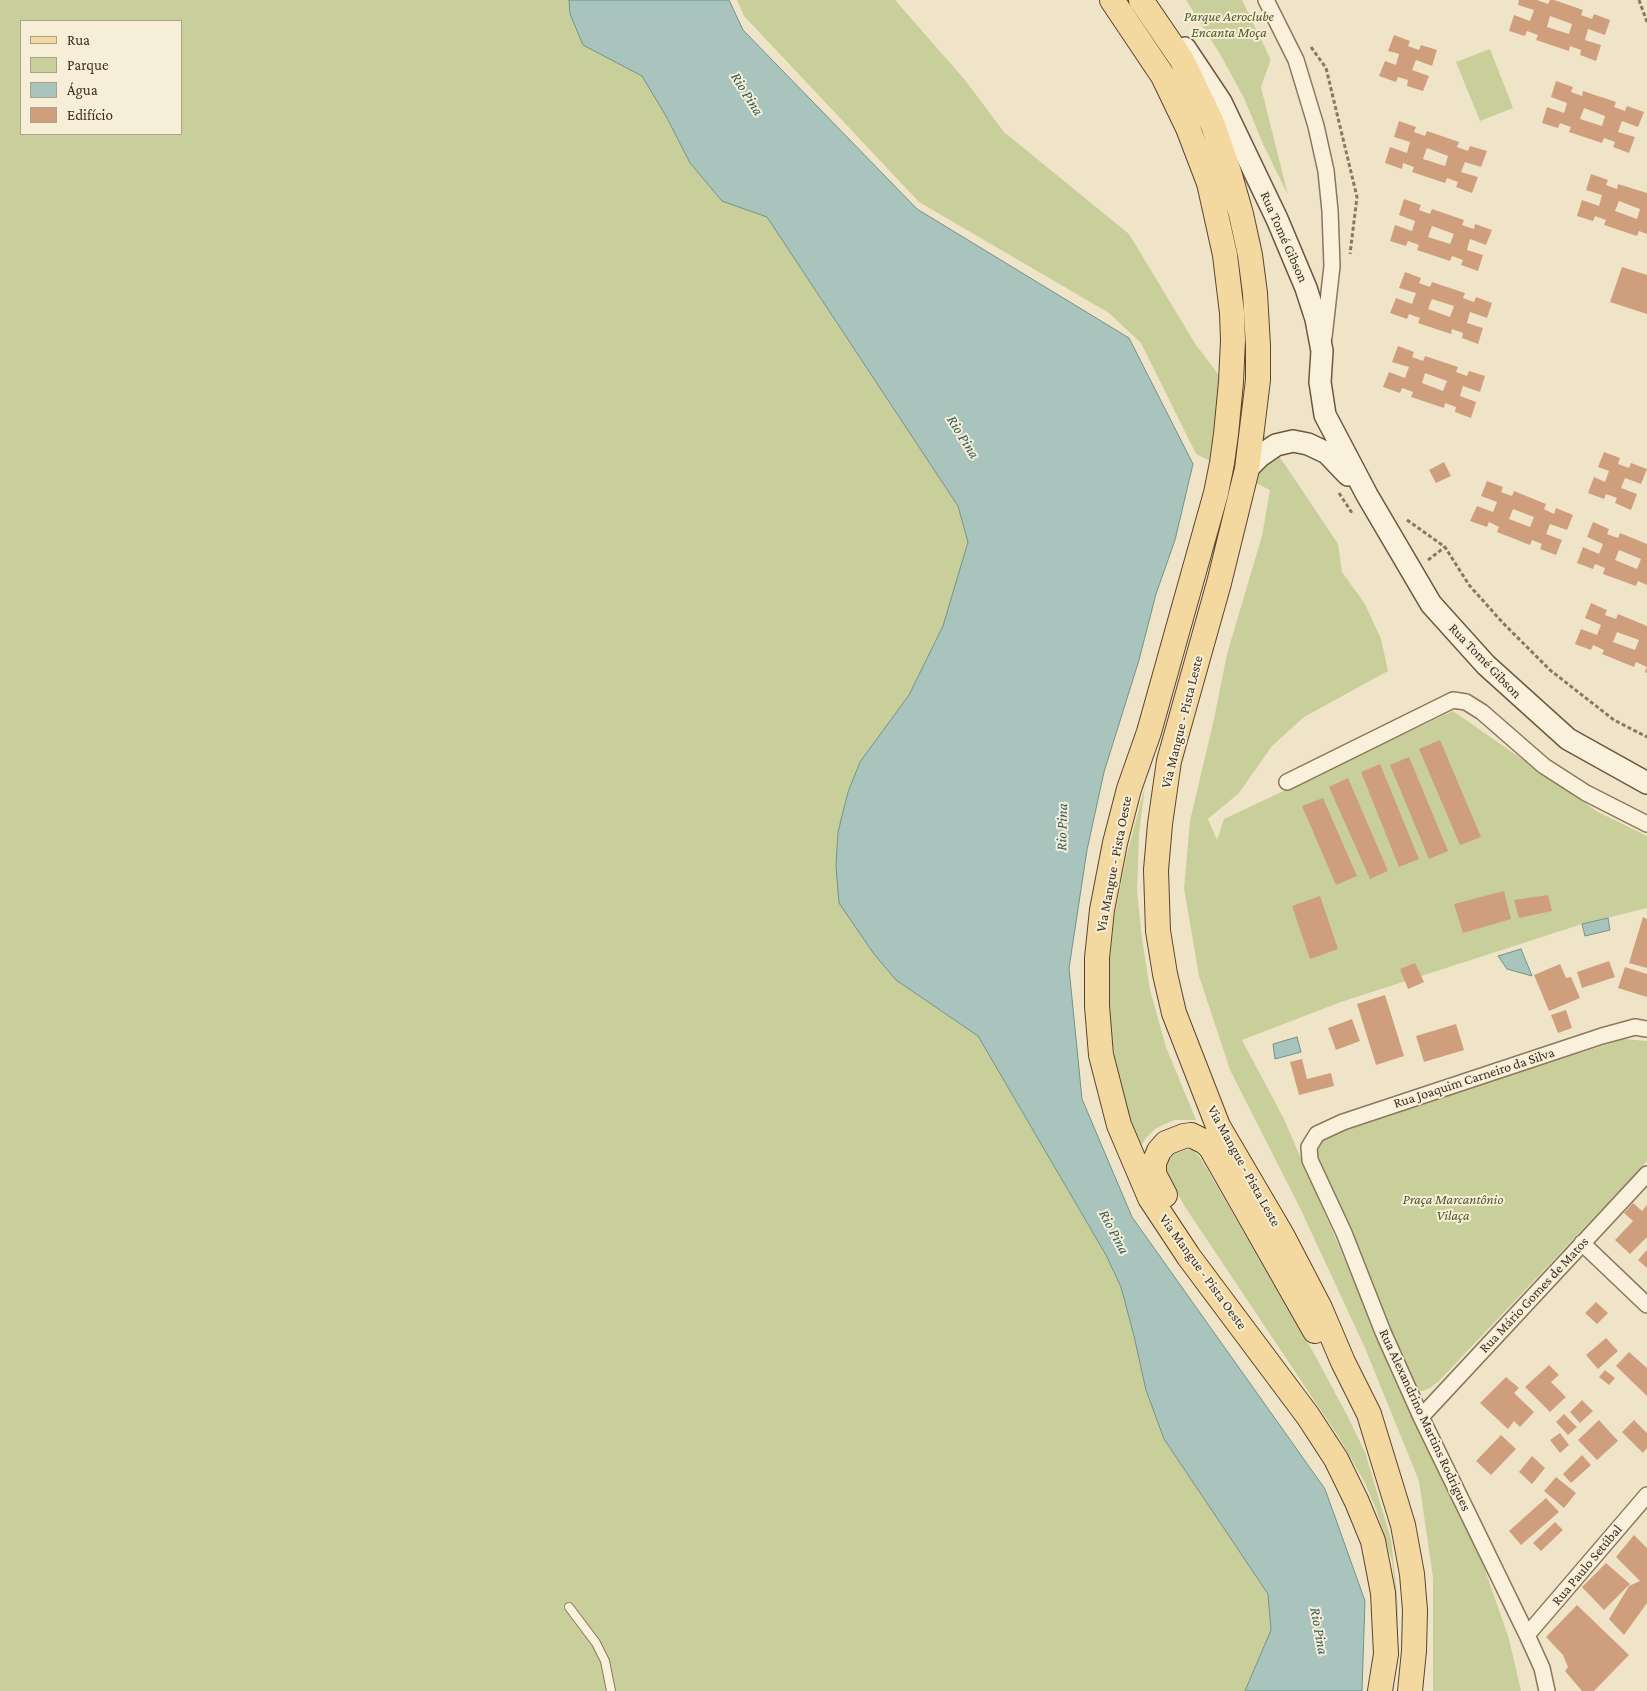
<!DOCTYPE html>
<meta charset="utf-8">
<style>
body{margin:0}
#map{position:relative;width:1647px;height:1691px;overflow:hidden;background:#f0e4c8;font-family:"Crimson Pro",serif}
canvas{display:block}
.legend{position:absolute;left:20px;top:20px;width:162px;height:115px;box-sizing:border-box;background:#f7eed8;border:1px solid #ada18e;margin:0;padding:6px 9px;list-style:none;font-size:15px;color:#3d2e20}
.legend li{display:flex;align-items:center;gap:10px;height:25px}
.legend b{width:25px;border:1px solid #ada18e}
</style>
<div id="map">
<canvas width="1647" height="1691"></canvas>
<ul class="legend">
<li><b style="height:6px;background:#f3d9a0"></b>Rua</li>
<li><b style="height:14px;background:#c9cf9b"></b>Parque</li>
<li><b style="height:14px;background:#a9c4bc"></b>Água</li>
<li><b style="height:14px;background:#cf9f7d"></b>Edifício</li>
</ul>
</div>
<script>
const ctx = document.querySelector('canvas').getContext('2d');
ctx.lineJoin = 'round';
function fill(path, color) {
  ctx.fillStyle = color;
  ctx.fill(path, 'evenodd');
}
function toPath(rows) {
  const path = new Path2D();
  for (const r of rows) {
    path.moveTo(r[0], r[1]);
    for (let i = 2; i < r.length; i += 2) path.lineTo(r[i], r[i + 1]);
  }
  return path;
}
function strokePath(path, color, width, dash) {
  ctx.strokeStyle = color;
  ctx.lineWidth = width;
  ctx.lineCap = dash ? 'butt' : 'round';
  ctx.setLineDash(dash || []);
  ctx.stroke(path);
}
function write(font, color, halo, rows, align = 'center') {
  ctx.font = font + ' "Crimson Pro",serif';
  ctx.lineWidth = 4;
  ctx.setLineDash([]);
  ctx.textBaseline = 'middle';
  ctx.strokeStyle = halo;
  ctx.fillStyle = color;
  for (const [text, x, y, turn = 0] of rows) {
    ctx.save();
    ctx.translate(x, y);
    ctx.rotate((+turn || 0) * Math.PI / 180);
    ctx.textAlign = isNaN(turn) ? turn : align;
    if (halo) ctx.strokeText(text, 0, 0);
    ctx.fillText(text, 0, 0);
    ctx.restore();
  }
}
const green = toPath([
 [0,0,569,0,570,14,583,45,642,76,666,116,690,163,722,201,767,217,958,506,968,542,943,626,909,695,860,762,848,792,838,832,836,866,896,980,978,1036,1106,1255,1121,1287,1134,1336,1146,1390,1164,1439,1268,1594,1271,1630,1245,1691,0,1691],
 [21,21,181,21,181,134,21,134],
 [737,0,895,0,965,80,1004,132,1129,234,1196,345,1267,438,1338,544,1342,572,1365,604,1381,639,1388,671,1304,717,1272,746,1239,793,1208,819,1217,840,1224,819,1453,711,1598,812,1647,836,1647,908,1582,924,1341,1002,1242,1040,1284,1119,1359,1293,1484,1567,1509,1639,1521,1691,1433,1691,1433,1578,1419,1481,1365,1348,1300,1208,1230,1070,1199,976,1184,888,1190,821,1214,719,1227,654,1262,536,1270,490,1196,454,1141,343,1109,313,919,202,744,16],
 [1186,0,1242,0,1270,58,1270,62,1261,87,1288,195,1263,144,1244,98,1220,54],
 [1490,49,1513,108,1480,121,1456,62],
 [1145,786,1139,834,1137,891,1142,938,1150,990,1166,1047,1196,1120,1175,1120,1165,1124,1155,1129,1146,1138,1140,1148,1127,1114,1118,1078,1109,1020,1109,968,1114,919,1126,858],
 [1624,1039,1647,1041,1647,1161,1439,1381,1430,1388,1422,1391,1413,1390,1317,1159,1315,1152,1317,1144,1331,1132],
 [1188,1149,1194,1151,1201,1159,1316,1357,1348,1417,1365,1452,1391,1539,1398,1603,1397,1642,1397,1605,1392,1561,1376,1509,1365,1483,1340,1439,1185,1207,1168,1175,1166,1167,1168,1160,1174,1154]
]);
const water = toPath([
 [569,0,729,0,743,30,917,209,1129,338,1193,464,1175,540,1156,594,1139,660,1104,772,1087,850,1069,968,1082,1099,1132,1217,1325,1489,1365,1601,1362,1691,1245,1691,1271,1630,1268,1594,1164,1439,1146,1390,1134,1336,1121,1287,1106,1255,978,1036,896,980,874,954,839,903,836,866,838,832,848,792,860,762,909,695,943,626,968,542,958,506,767,217,722,201,690,163,666,116,642,76,583,45,570,14,569,0],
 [1608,918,1610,930,1585,936,1582,924,1608,918],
 [1521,949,1532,976,1507,969,1498,956,1521,949],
 [1297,1037,1301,1052,1275,1059,1273,1044,1297,1037]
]);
const building = toPath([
 [1519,0,1537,0,1548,4,1550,0,1554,0,1583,10,1581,15,1592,19,1594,14,1610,20,1605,35,1588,29,1585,40,1601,45,1596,61,1580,55,1581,50,1570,46,1569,51,1536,40,1538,35,1527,31,1525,36,1509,31,1514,15,1530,21,1534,10,1518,5],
 [1550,16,1572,24,1569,34,1547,27],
 [1394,35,1410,41,1408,46,1419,50,1421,45,1437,50,1432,66,1416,60,1412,70,1429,76,1423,91,1407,86,1408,80,1398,77,1396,82,1379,76,1385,61,1396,65,1399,54,1388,51],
 [1556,81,1573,87,1571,92,1582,96,1583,91,1616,102,1614,107,1625,111,1627,106,1644,112,1638,127,1622,121,1618,132,1635,137,1629,153,1613,147,1615,142,1604,138,1602,143,1569,132,1571,127,1560,123,1558,128,1542,123,1547,107,1564,113,1567,103,1551,97],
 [1584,108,1605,116,1602,126,1580,119],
 [1399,121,1416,127,1414,132,1425,136,1427,131,1459,142,1457,147,1468,151,1470,146,1487,151,1481,167,1465,162,1461,172,1478,177,1472,193,1456,187,1458,182,1447,178,1445,183,1412,172,1414,167,1403,163,1402,169,1385,163,1390,147,1407,153,1410,142,1394,137],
 [1427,148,1448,156,1445,166,1423,159],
 [1591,174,1608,180,1606,185,1617,189,1618,184,1647,193,1647,234,1639,231,1637,236,1604,225,1606,220,1595,216,1593,221,1577,216,1582,200,1599,206,1602,195,1586,190],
 [1619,201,1640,209,1637,219,1615,211],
 [1404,199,1421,205,1419,210,1430,214,1432,209,1464,220,1462,225,1474,229,1475,224,1492,230,1486,245,1470,239,1467,250,1483,255,1478,271,1461,265,1463,260,1452,256,1450,261,1417,250,1419,245,1408,241,1406,246,1390,241,1395,225,1412,231,1415,221,1399,215],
 [1432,226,1454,234,1450,244,1428,237],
 [1622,267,1647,275,1647,314,1610,302],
 [1405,272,1421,278,1419,283,1430,287,1432,282,1465,293,1463,298,1474,302,1476,297,1492,303,1487,318,1470,312,1467,323,1483,328,1478,344,1462,338,1463,333,1452,329,1451,334,1418,323,1420,318,1409,314,1407,319,1390,313,1396,298,1412,304,1416,293,1399,288],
 [1432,299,1454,306,1450,317,1428,309],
 [1398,346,1414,352,1412,357,1423,361,1425,356,1458,367,1456,372,1467,376,1469,371,1485,376,1480,392,1463,386,1460,396,1476,402,1471,418,1455,412,1456,407,1445,403,1444,408,1411,397,1413,392,1402,388,1400,393,1383,387,1389,372,1405,378,1409,367,1392,362],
 [1425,373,1447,381,1443,391,1422,383],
 [1604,452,1620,458,1618,464,1629,468,1631,463,1647,469,1641,484,1625,478,1621,488,1637,494,1631,510,1615,503,1617,498,1606,494,1604,499,1588,493,1594,477,1605,482,1609,471,1598,467],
 [1444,462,1451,476,1436,483,1429,470],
 [1487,481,1503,487,1501,492,1512,496,1514,491,1546,504,1544,509,1554,514,1556,508,1573,515,1567,530,1550,524,1546,534,1562,540,1556,555,1540,549,1542,544,1532,540,1530,545,1497,532,1499,527,1489,522,1487,527,1470,521,1477,506,1493,512,1497,502,1481,496],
 [1513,509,1534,517,1530,527,1509,519],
 [1593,522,1609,529,1607,534,1618,538,1620,533,1647,544,1647,585,1638,581,1636,586,1603,574,1605,568,1595,564,1593,569,1577,563,1583,547,1599,554,1603,544,1587,537],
 [1619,550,1641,559,1637,569,1615,560],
 [1591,603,1607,610,1605,615,1616,619,1618,614,1647,626,1647,673,1645,672,1647,667,1636,662,1634,667,1602,654,1604,650,1593,645,1591,650,1575,644,1581,629,1597,635,1601,625,1585,618],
 [1617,632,1639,640,1635,650,1613,642],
 [1440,740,1481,837,1460,845,1419,749],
 [1409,757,1448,851,1429,859,1390,765],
 [1380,764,1419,859,1399,867,1361,772],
 [1348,778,1388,871,1370,879,1329,787],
 [1323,798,1357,876,1336,885,1302,806],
 [1504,891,1511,919,1463,933,1454,904],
 [1548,895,1552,911,1519,918,1514,900],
 [1320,896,1338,949,1310,959,1292,906],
 [1643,917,1647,919,1647,968,1629,963],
 [1609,961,1615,977,1582,988,1577,972],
 [1415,963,1424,982,1408,989,1400,969],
 [1560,964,1566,978,1571,977,1580,998,1549,1011,1534,975],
 [1625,967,1647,974,1647,997,1618,988],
 [1385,995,1404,1056,1376,1065,1357,1004],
 [1566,1010,1572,1028,1558,1033,1551,1015],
 [1352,1019,1360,1041,1336,1050,1328,1028],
 [1456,1024,1464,1050,1424,1062,1416,1036],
 [1302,1059,1307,1079,1331,1073,1334,1086,1299,1095,1290,1062],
 [1633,1203,1642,1211,1647,1205,1647,1237,1630,1254,1615,1240,1633,1221,1624,1213],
 [1647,1250,1647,1268,1638,1260],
 [1596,1302,1608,1313,1597,1324,1585,1313],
 [1606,1338,1618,1351,1598,1369,1586,1355],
 [1629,1352,1647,1368,1647,1396,1616,1366],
 [1549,1365,1559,1375,1551,1382,1566,1397,1550,1412,1525,1387],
 [1605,1370,1615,1378,1609,1385,1599,1377],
 [1506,1377,1519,1388,1514,1393,1534,1412,1520,1427,1514,1421,1508,1429,1480,1403],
 [1582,1400,1593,1411,1580,1423,1570,1412],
 [1564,1414,1577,1427,1568,1435,1556,1422],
 [1599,1420,1618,1441,1597,1460,1578,1440],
 [1634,1420,1647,1433,1647,1448,1643,1453,1622,1432],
 [1560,1433,1569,1445,1560,1453,1550,1440],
 [1501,1435,1516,1449,1491,1475,1476,1461],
 [1582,1455,1591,1465,1571,1483,1563,1474],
 [1532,1456,1545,1468,1532,1484,1519,1472],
 [1556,1477,1576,1493,1564,1508,1544,1491],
 [1546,1498,1559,1512,1521,1545,1509,1531],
 [1555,1522,1563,1530,1541,1551,1533,1543],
 [1634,1535,1647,1548,1647,1603,1624,1635,1609,1619,1629,1586,1640,1581,1616,1557],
 [1606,1563,1630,1584,1604,1610,1582,1587],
 [1577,1605,1629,1655,1594,1691,1582,1691,1565,1671,1568,1667,1563,1655,1546,1637]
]);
const path = toPath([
 [1639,0,1647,22],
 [1311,47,1326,68,1357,197,1350,254],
 [1339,493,1352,513],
 [1407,520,1445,547,1469,585,1503,623,1550,670,1614,720,1647,737],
 [1428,560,1445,547]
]);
const lane = toPath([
 [569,1607,596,1643,605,1661,611,1691]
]);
const street = toPath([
 [1266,0,1296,60,1316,126,1326,171,1330,211,1332,266,1324,337],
 [1287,782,1453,700,1466,702,1482,712,1544,766,1586,793,1647,824],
 [1582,1243,1647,1305],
 [1421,1417,1647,1174],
 [1527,1635,1647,1495],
 [1547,1691,1542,1668,1527,1635,1421,1417,1383,1332,1344,1233,1310,1160,1309,1147,1317,1134,1343,1122,1602,1036,1635,1027,1647,1029]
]);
const secondary = toPath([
 [1185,48,1221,102,1277,219,1306,288,1316,319,1322,351,1320,382,1325,415,1367,495,1431,604,1486,665,1568,739,1647,783],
 [1247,469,1260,456,1276,445,1293,441,1308,444,1327,453,1348,475]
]);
const primary = toPath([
 [1112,0,1163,76,1188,128,1209,183,1225,255,1232,313,1233,340,1231,382,1226,434,1222,463,1216,493,1149,732,1129,789,1115,843,1102,910,1097,958,1097,1006,1101,1055,1119,1125,1150,1198,1189,1257,1308,1416,1336,1459,1357,1502,1373,1541,1383,1593,1386,1654,1380,1691],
 [1141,0,1182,60,1213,125,1229,172,1241,214,1250,255,1255,293,1258,346,1258,380,1247,469,1219,583,1169,761,1160,824,1156,870,1158,931,1165,974,1174,1013,1218,1126,1282,1235,1320,1308,1343,1362,1369,1414,1403,1525,1412,1574,1415,1610,1414,1651,1410,1691],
 [1165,1195,1154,1174,1154,1163,1159,1151,1166,1143,1184,1136,1191,1135,1205,1142,1211,1148,1315,1331]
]);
const parkNames = [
 ["Parque Aeroclube",1229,17],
 ["Encanta Moça",1229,33],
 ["Praça Marcantônio",1453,1200],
 ["Vilaça",1453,1216]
];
const streetNames = [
 ["Rua Tomé Gibson",1284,237,66],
 ["Rua Tomé Gibson",1485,661,46],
 ["Via Mangue - Pista Leste",1182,722,-76],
 ["Via Mangue - Pista Oeste",1114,864,-79],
 ["Rua Joaquim Carneiro da Silva",1474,1078,-18],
 ["Via Mangue - Pista Leste",1244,1166,61],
 ["Via Mangue - Pista Oeste",1203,1272,54],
 ["Rua Mário Gomes de Matos",1534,1295,-47],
 ["Rua Alexandrino Martins Rodrigues",1425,1420,65],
 ["Rua Paulo Setúbal",1587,1565,-50]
];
const waterNames = [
 ["Rio Pina",747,94,58],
 ["Rio Pina",963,437,58],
 ["Rio Pina",1062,827,-89],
 ["Rio Pina",1114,1232,62],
 ["Rio Pina",1319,1631,80]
];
fill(green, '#c9cf9b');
fill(water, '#a9c4bc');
strokePath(water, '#6f938a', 1);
fill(building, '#cf9f7d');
strokePath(lane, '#8d765c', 10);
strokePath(street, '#8d765c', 18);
strokePath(secondary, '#6f573f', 24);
strokePath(primary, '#5b4430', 26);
strokePath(path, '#8d765c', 3, [4, 2.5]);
strokePath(lane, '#faf1dc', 8);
strokePath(street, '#faf1dc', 15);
strokePath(secondary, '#faf1dc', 21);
strokePath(primary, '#f3d9a0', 24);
write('italic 14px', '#4d5a26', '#f7eed8', parkNames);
write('14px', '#3d2e20', '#f7eed8', streetNames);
write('italic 15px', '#2f5d5a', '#f7eed8', waterNames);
</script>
